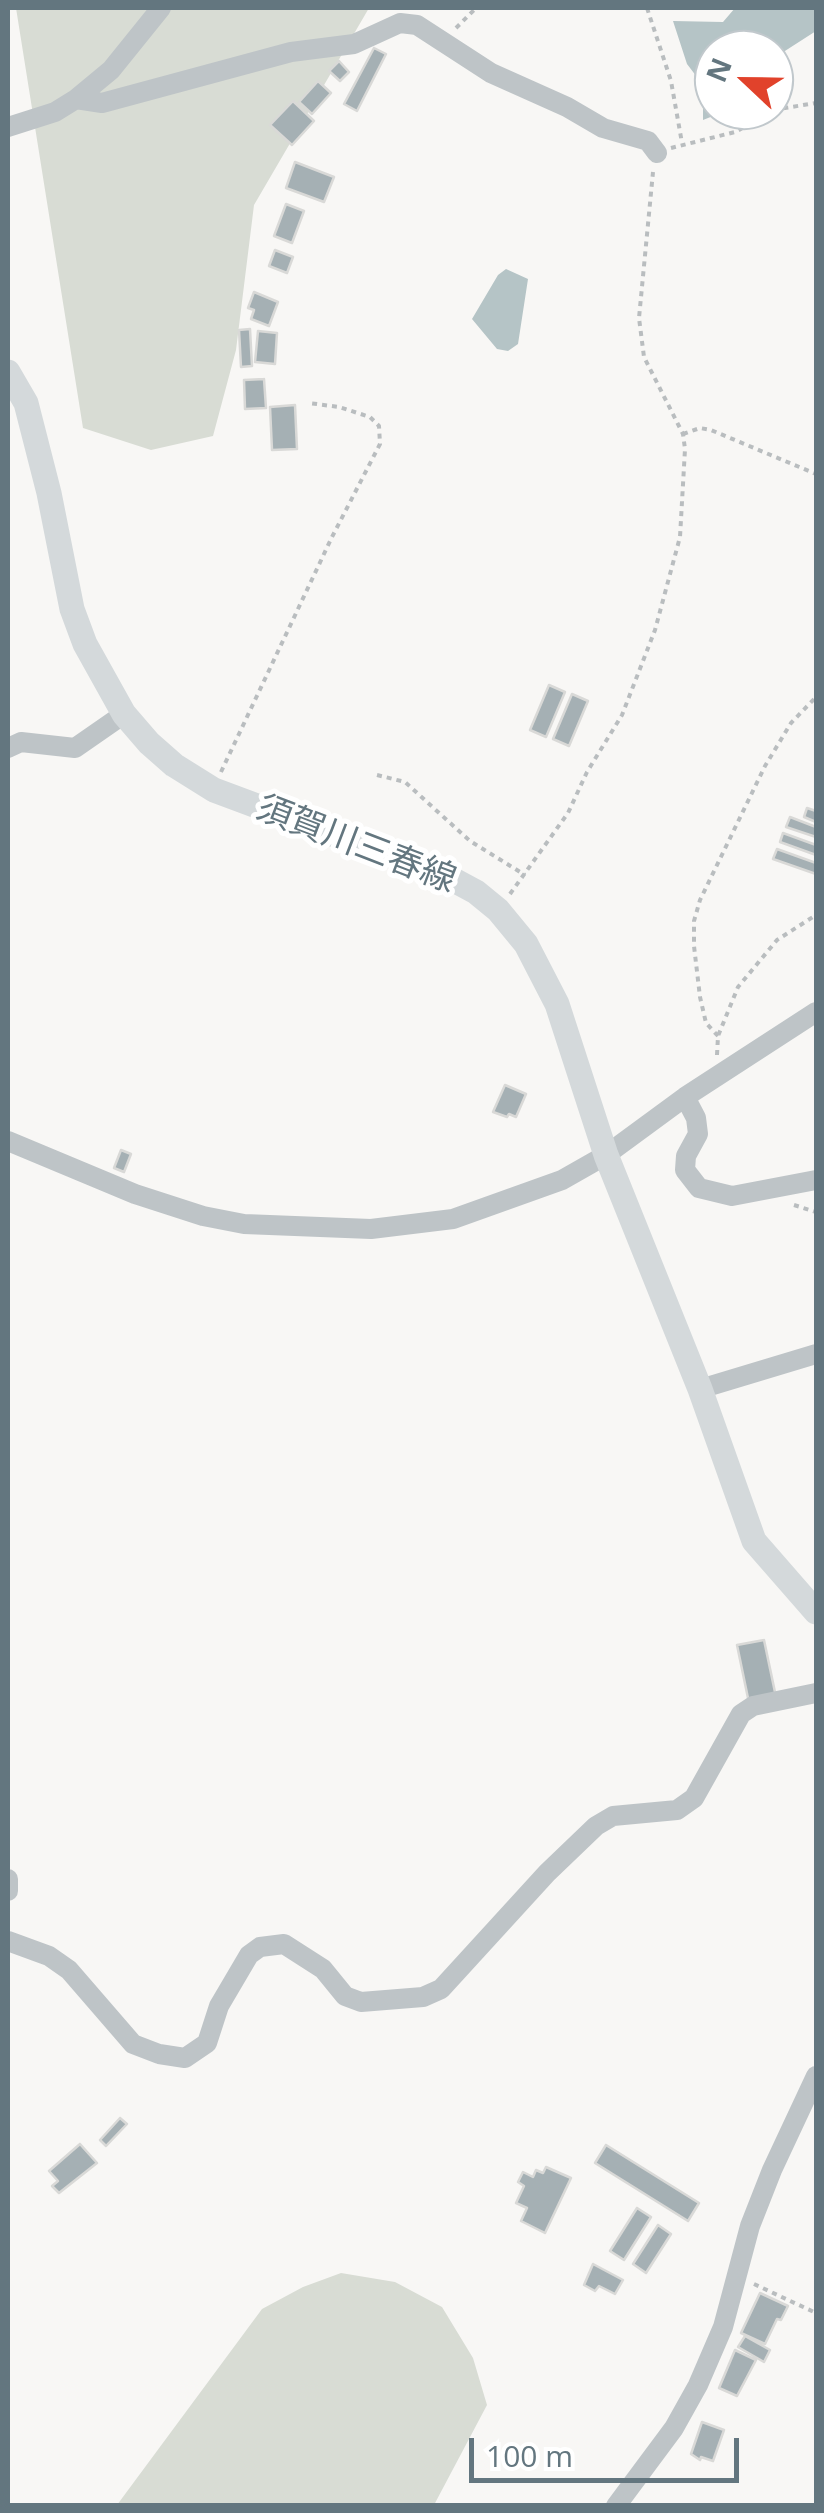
<!DOCTYPE html>
<meta charset="utf-8">
<style>
body{margin:0}
#map{position:relative;width:824px;height:2513px;overflow:hidden;background:#f8f7f5;font-family:"Open Sans",sans-serif}
canvas{display:block}
.frame{position:absolute;inset:0;border:10px solid #63767f;pointer-events:none}
.north{position:absolute;left:694px;top:30px;width:100px;height:100px;box-sizing:border-box;background:#fff;border:2px solid #c1c8cc;border-radius:50%;rotate:292deg;font-size:28px;font-weight:700;line-height:40px;text-align:center;color:#63767f}
.north::after{content:'';display:block;margin:auto;width:35px;height:45px;background:#e1422b;clip-path:polygon(50% 0,100% 100%,50% 72%,0 100%)}
.scale{position:absolute;left:469px;top:2438px;width:270px;height:45px;box-sizing:border-box;border:5px solid #63767f;border-top:0;padding-left:12px;font-size:30px;line-height:35px;white-space:nowrap;color:#63767f;-webkit-text-stroke:8px #fff;paint-order:stroke}
</style>
<div id="map">
<canvas width="824" height="2513"></canvas>
<div class="frame"></div>
<div class="north">N</div>
<div class="scale">100 m</div>
</div>
<script>
const ctx = document.querySelector('canvas').getContext('2d');
ctx.lineJoin = 'round';
function fill(path, color) {
  ctx.fillStyle = color;
  ctx.fill(path, 'evenodd');
}
function toPath(rows) {
  const path = new Path2D();
  for (const r of rows) {
    path.moveTo(r[0], r[1]);
    for (let i = 2; i < r.length; i += 2) path.lineTo(r[i], r[i + 1]);
  }
  return path;
}
function strokePath(path, color, width, dash) {
  ctx.strokeStyle = color;
  ctx.lineWidth = width;
  ctx.lineCap = dash ? 'butt' : 'round';
  ctx.setLineDash(dash || []);
  ctx.stroke(path);
}
function write(font, color, halo, rows, align = 'center') {
  ctx.font = font + ' "Open Sans","Noto Sans JP",sans-serif';
  ctx.lineWidth = 10;
  ctx.setLineDash([]);
  ctx.textBaseline = 'middle';
  ctx.strokeStyle = halo;
  ctx.fillStyle = color;
  for (const [text, x, y, turn = 0] of rows) {
    ctx.save();
    ctx.translate(x, y);
    ctx.rotate((+turn || 0) * Math.PI / 180);
    ctx.textAlign = isNaN(turn) ? turn : align;
    if (halo) ctx.strokeText(text, 0, 0);
    ctx.fillText(text, 0, 0);
    ctx.restore();
  }
}
const green = toPath([
 [16,8,369,8,254,205,236,350,213,436,151,450,83,428],
 [341,2273,395,2282,442,2307,473,2358,487,2405,434,2505,117,2505,262,2309,303,2287]
]);
const water = toPath([
 [735,8,816,8,816,31,774,58,774,50,714,50,714,110,728,110,703,120,703,85,687,64,673,21,723,22],
 [506,269,528,279,518,344,508,351,497,349,472,319,498,275]
]);
const building = toPath([
 [374,48,386,54,357,111,344,104,374,48],
 [339,61,349,72,340,81,329,71,339,61],
 [318,81,331,93,312,114,299,102,318,81],
 [293,101,314,121,292,145,270,125,293,101],
 [295,162,334,177,324,202,286,188,295,162],
 [286,204,304,211,292,243,274,236,286,204],
 [275,250,293,257,287,273,269,266,275,250],
 [254,292,278,302,269,326,251,319,254,310,248,308,254,292],
 [250,329,252,366,241,367,239,330,250,329],
 [258,331,277,333,275,364,255,362,258,331],
 [264,379,266,408,245,409,244,380,264,379],
 [295,405,297,449,272,450,270,407,295,405],
 [549,685,565,692,546,737,530,730,549,685],
 [572,694,588,701,569,746,553,739,572,694],
 [807,808,816,811,816,822,804,817,807,808],
 [790,817,816,827,816,837,786,827,790,817],
 [783,833,816,845,816,855,780,842,783,833],
 [777,849,816,863,816,874,773,859,777,849],
 [505,1085,526,1094,516,1117,509,1114,507,1117,493,1112,505,1085],
 [121,1150,131,1154,124,1172,114,1168,121,1150],
 [764,1640,776,1697,749,1703,737,1645,764,1640],
 [120,2118,127,2124,106,2146,100,2140,120,2118],
 [80,2144,97,2163,59,2193,52,2186,58,2181,49,2171,80,2144],
 [606,2145,699,2203,688,2221,595,2163,606,2145],
 [546,2167,571,2178,545,2233,521,2221,527,2208,516,2203,524,2186,518,2182,523,2172,533,2177,536,2170,543,2173,546,2167],
 [637,2208,651,2217,624,2260,610,2251,637,2208],
 [658,2225,671,2234,646,2273,633,2264,658,2225],
 [593,2264,623,2280,615,2294,599,2286,595,2291,584,2285,593,2264],
 [760,2293,788,2306,781,2320,777,2319,765,2344,741,2333,760,2293],
 [745,2336,770,2350,764,2362,738,2347,745,2336],
 [735,2350,756,2360,737,2396,719,2388,735,2350],
 [702,2422,724,2430,713,2461,701,2457,700,2460,691,2454,702,2422]
]);
const path = toPath([
 [647,8,671,81,682,143],
 [456,28,476,8],
 [671,148,735,132,779,109,816,103],
 [683,434,700,428,711,430,816,474],
 [221,772,332,537,380,444,379,426,370,417,339,407,309,403],
 [377,775,405,782,470,841,525,875],
 [510,894,568,813,587,772,622,715,655,630,680,537,685,449,683,434,644,357,639,318,653,172],
 [718,1036,706,1023,700,997,694,946,694,921,700,900,765,766,791,723,816,697],
 [717,1055,718,1036,738,987,777,940,816,915],
 [794,1205,816,1212],
 [754,2284,816,2313]
]);
const minor = toPath([
 [76,99,102,103,291,52,354,44,400,23,417,25,491,73,567,107,603,128,648,141,657,153],
 [8,127,55,112,76,99,111,70,161,8],
 [8,748,21,742,75,748,124,714],
 [685,1097,696,1118,698,1134,686,1156,685,1170,699,1188,732,1196,816,1180],
 [8,1141,135,1194,203,1216,244,1224,371,1229,453,1219,562,1180,606,1155,685,1097,816,1012],
 [700,1389,816,1354],
 [8,1879,8,1891],
 [8,1941,49,1956,69,1970,133,2044,159,2054,185,2058,207,2043,219,2006,249,1955,260,1947,284,1944,323,1969,345,1996,361,2002,423,1997,441,1989,547,1873,596,1826,613,1816,677,1810,694,1798,741,1714,753,1706,816,1693],
 [616,2506,674,2428,698,2385,723,2327,750,2226,772,2170,816,2076]
]);
const major = toPath([
 [8,372,26,403,49,493,72,609,85,644,124,714,149,743,174,765,214,790,450,878,476,892,498,910,526,944,557,1004,606,1155,700,1389,754,1541,816,1612]
]);
const streetNames = [
 ["須賀川三春線",356,845,21]
];
fill(green, '#d8dcd4');
fill(water, '#b5c4c6');
fill(building, '#a5b0b4');
strokePath(building, '#d9d9d7', 2.5);
strokePath(path, '#b9bdbf', 4, [5, 5]);
strokePath(minor, '#bec4c7', 20);
strokePath(major, '#d4d9db', 25);
write('35px', '#63767f', '#fff', streetNames);
</script>
